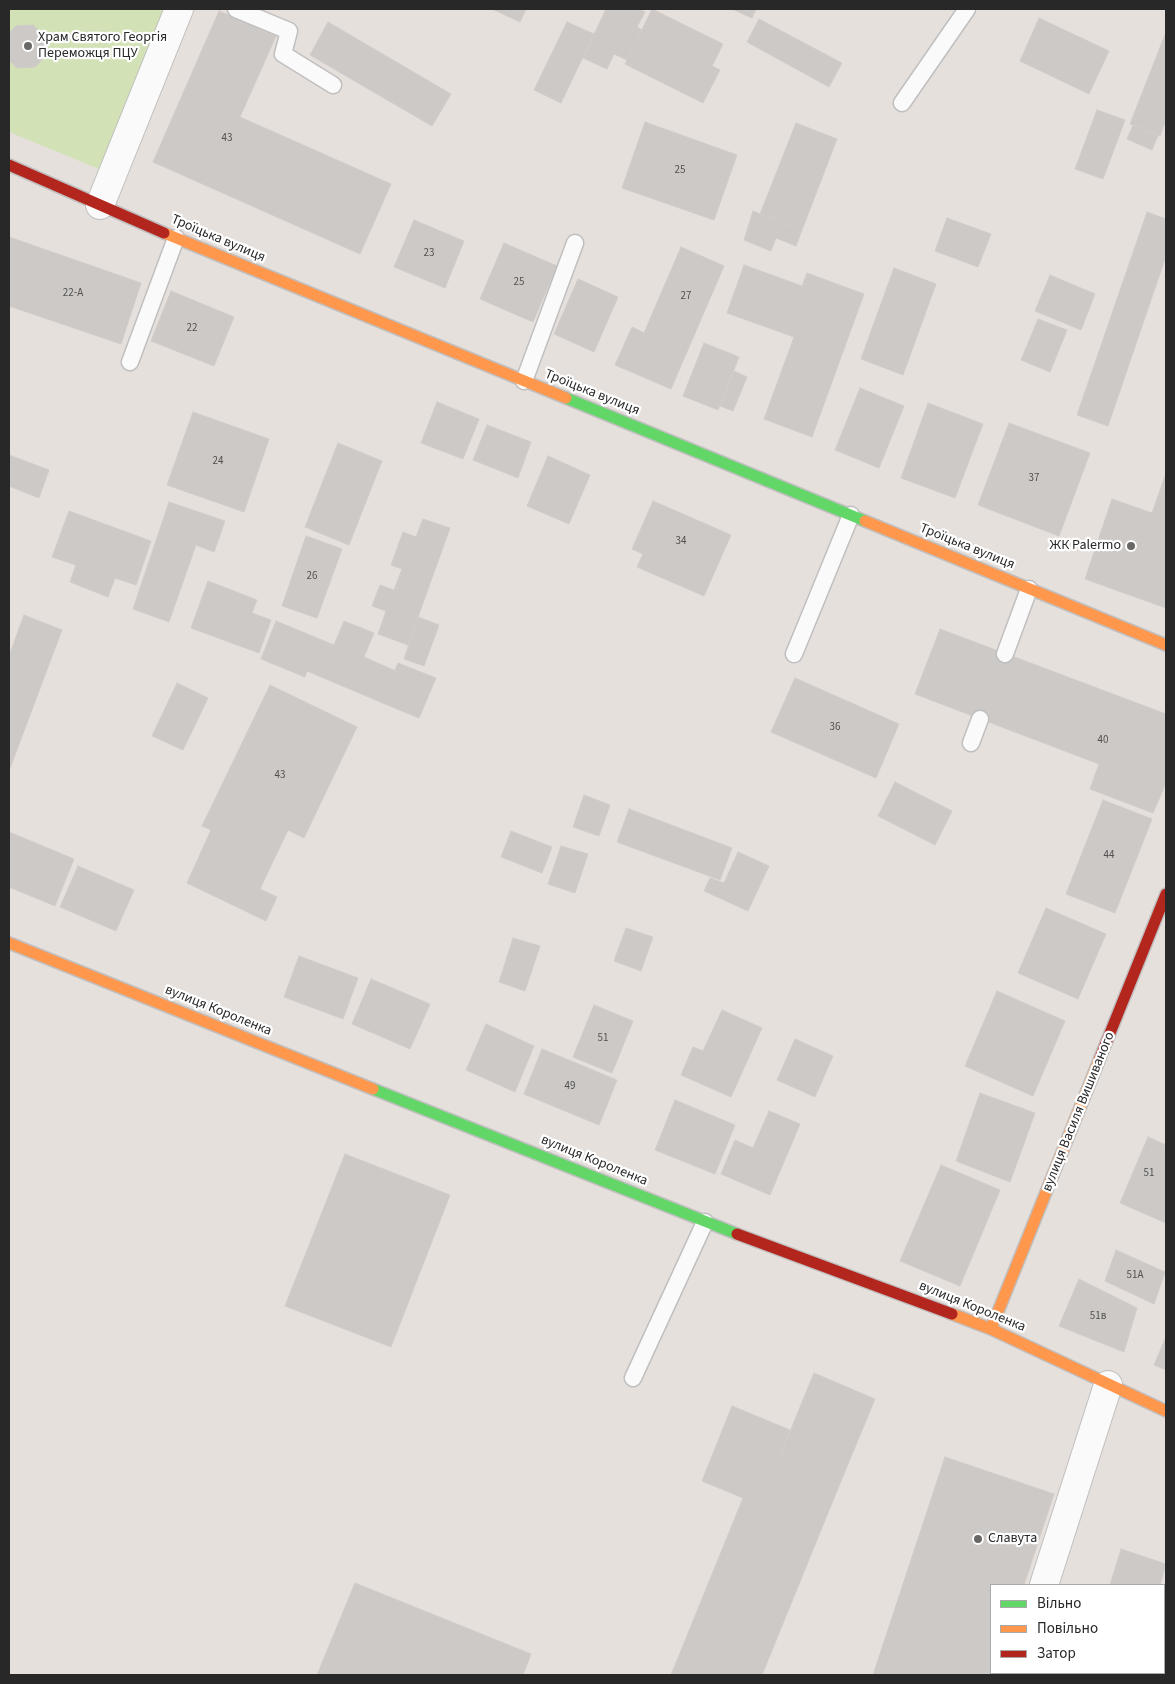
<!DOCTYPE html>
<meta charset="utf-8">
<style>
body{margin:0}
#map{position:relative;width:1175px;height:1684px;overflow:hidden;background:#e6e0dd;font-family:"Source Sans 3",sans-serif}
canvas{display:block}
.frame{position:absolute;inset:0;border:10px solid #282828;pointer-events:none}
.legend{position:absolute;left:990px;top:1584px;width:175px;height:90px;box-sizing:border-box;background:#fff;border:1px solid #a9a9a9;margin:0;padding:6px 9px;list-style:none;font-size:15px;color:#282828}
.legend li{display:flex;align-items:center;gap:10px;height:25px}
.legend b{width:25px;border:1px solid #a9a9a9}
</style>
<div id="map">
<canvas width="1175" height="1684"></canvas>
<div class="frame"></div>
<ul class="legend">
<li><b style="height:6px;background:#63d668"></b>Вільно</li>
<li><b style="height:6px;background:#ff974d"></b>Повільно</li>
<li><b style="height:6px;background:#b3261e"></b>Затор</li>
</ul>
</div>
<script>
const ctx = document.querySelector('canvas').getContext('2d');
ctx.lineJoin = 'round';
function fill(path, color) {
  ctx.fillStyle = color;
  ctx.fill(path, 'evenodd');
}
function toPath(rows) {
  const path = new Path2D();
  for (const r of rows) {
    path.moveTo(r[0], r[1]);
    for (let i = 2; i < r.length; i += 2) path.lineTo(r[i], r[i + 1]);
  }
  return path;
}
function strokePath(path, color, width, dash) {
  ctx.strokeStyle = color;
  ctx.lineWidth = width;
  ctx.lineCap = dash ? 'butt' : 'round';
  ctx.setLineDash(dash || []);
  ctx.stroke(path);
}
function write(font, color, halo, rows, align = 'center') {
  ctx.font = font + ' "Source Sans 3",sans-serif';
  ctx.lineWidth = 4.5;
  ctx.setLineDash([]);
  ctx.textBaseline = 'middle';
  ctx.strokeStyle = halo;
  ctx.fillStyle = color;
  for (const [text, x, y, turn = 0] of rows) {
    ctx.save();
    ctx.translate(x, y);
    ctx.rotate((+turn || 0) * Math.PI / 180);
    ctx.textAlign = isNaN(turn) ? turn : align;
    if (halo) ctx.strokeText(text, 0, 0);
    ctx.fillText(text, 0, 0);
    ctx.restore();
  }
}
const green = toPath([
 [9,9,165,9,99,169,9,132]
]);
const building = toPath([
 [492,9,526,9,520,22,492,9],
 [606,9,639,9,645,12,637,27,642,30,627,60,614,54,607,69,583,58,606,9],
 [652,9,723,44,712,66,720,70,703,103,625,64,652,9],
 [732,9,756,9,752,18,732,9],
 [219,11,276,36,240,117,391,184,360,254,153,162,219,11],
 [1039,18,1109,51,1089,94,1020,61,1039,18],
 [759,19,842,63,829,87,747,42,759,19],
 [328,22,451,94,432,126,310,55,328,22],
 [567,22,594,34,561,103,534,90,567,22],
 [33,25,46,37,47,55,35,67,17,68,9,60,9,33,16,26,33,25],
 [1166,32,1166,120,1160,136,1130,124,1166,32],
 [1097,110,1125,120,1103,179,1075,169,1097,110],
 [645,122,737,155,714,220,622,188,645,122],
 [796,123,837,139,802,230,760,214,796,123],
 [1133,125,1158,135,1152,150,1127,139,1133,125],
 [753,211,802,230,796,246,776,238,771,251,744,240,753,211],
 [1147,212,1166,219,1166,256,1108,426,1077,415,1147,212],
 [947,218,991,234,978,267,935,251,947,218],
 [414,220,464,241,445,288,394,267,414,220],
 [9,237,141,283,121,344,9,306,9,237],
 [504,243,557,266,533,322,480,299,504,243],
 [681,247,724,266,671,389,615,365,632,327,644,333,681,247],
 [744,265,802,286,807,273,864,294,812,437,764,419,794,337,727,313,744,265],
 [894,268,936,284,903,375,861,359,894,268],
 [1050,275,1095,294,1081,330,1035,311,1050,275],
 [578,279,618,297,594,352,554,334,578,279],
 [171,291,234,317,214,366,151,341,171,291],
 [1038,319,1067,330,1050,372,1021,360,1038,319],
 [704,343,739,357,718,410,683,396,704,343],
 [734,371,747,377,733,411,720,406,734,371],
 [860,388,904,406,879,468,835,450,860,388],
 [437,402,479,419,463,459,421,443,437,402],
 [928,403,983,424,955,498,901,478,928,403],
 [193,412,269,439,244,512,167,485,193,412],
 [1009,423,1090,453,1059,536,978,505,1009,423],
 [487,425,531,442,518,478,473,460,487,425],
 [338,443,382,461,349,545,305,527,338,443],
 [9,455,49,470,39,498,9,486,9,455],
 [548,456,590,475,569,524,527,506,548,456],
 [1166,473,1166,608,1085,579,1112,499,1152,513,1166,473],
 [653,501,731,535,704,596,637,567,643,554,632,549,653,501],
 [169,502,225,521,214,552,196,545,169,622,133,609,169,502],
 [69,511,151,541,136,585,115,578,108,597,70,582,76,565,52,557,69,511],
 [423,519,450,528,408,645,378,634,386,611,372,606,380,585,394,590,402,569,391,565,403,532,416,537,423,519],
 [306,536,342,549,317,618,282,606,306,536],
 [208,581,257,600,252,613,271,620,259,653,191,628,208,581],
 [24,615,62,630,9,771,9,656,24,615],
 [418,617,439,625,424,666,404,659,418,617],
 [276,621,334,645,344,621,374,633,364,657,398,672,385,704,307,671,305,677,261,659,276,621],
 [940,629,1166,714,1166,783,1153,813,1090,789,1099,764,915,694,940,629],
 [398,663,436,678,419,718,385,704,398,672,395,670,398,663],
 [795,678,899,724,876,778,771,732,795,678],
 [177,683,208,698,183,750,152,736,177,683],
 [270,685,357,727,304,838,288,830,260,889,277,897,266,921,187,883,211,830,202,826,270,685],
 [895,782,952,811,935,845,878,816,895,782],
 [584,795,610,805,599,836,573,827,584,795],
 [1103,800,1152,819,1115,913,1066,894,1103,800],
 [629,809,732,848,720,880,617,842,629,809],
 [511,831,552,847,542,873,501,857,511,831],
 [9,832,74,859,55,906,9,887,9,832],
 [561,846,588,854,575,893,548,884,561,846],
 [738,852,769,866,748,911,704,891,710,878,724,883,738,852],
 [78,866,134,890,116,931,60,907,78,866],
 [1046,908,1106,934,1078,999,1018,973,1046,908],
 [626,928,653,937,641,971,614,961,626,928],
 [513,938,540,946,525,991,499,982,513,938],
 [299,956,358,978,343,1019,284,997,299,956],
 [371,979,430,1004,410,1049,352,1024,371,979],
 [997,991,1065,1021,1033,1096,965,1066,997,991],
 [594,1005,633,1021,612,1073,573,1057,594,1005],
 [722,1010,762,1028,731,1097,681,1075,693,1047,703,1051,722,1010],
 [486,1024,534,1046,515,1092,466,1070,486,1024],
 [795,1039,833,1056,815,1097,777,1080,795,1039],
 [542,1049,617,1080,599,1125,524,1094,542,1049],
 [980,1093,1035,1113,1010,1182,956,1161,980,1093],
 [675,1100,735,1125,715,1174,655,1150,675,1100],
 [769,1111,800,1124,770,1195,721,1174,735,1140,753,1148,769,1111],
 [1148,1137,1166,1145,1166,1223,1120,1203,1148,1137],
 [345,1154,450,1195,391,1347,285,1306,345,1154],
 [941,1165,1000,1190,960,1286,900,1261,941,1165],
 [1116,1250,1165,1272,1154,1304,1105,1281,1116,1250],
 [1079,1279,1137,1308,1124,1352,1059,1326,1079,1279],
 [1166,1337,1166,1370,1154,1365,1166,1337],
 [814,1373,875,1399,839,1486,778,1461,814,1373],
 [732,1406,790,1430,778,1461,839,1486,762,1675,671,1675,743,1498,702,1481,732,1406],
 [945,1457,1054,1494,1024,1585,991,1585,991,1673,995,1673,994,1675,873,1675,945,1457],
 [1121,1549,1166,1564,1160,1585,1110,1585,1121,1549],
 [355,1583,531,1654,523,1675,317,1675,355,1583]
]);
const lane = toPath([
 [236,9,289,31,283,54,333,85],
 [902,103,967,9],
 [130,362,176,238],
 [524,381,575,243],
 [794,654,851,515],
 [1005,654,1029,589],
 [971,743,980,719],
 [633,1378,705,1222]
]);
const street = toPath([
 [100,205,179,9],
 [1044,1585,1108,1385],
 [1013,1675,1014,1673]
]);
const fast = toPath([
 [566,398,865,521],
 [373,1089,737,1234]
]);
const slow = toPath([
 [164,233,566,398],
 [865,521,1166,645],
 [9,943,373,1089],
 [952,1314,991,1329,1166,1411],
 [991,1329,1100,1058]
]);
const jam = toPath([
 [9,165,164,233],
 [1100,1058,1166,894],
 [737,1234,952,1314]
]);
const markers = [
 [28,46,5,"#6a6867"],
 [1131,546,5,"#6a6867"],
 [978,1539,5,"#6a6867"]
];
const numberNames = [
 ["43",227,139],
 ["25",680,171],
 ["23",429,254],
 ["25",519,283],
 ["22-А",73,294],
 ["27",686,297],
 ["22",192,329],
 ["24",218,462],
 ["37",1034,479],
 ["34",681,542],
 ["26",312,577],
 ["36",835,728],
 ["40",1103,741],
 ["43",280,776],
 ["44",1109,856],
 ["51",603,1039],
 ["49",570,1087],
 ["51",1149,1174],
 ["51А",1135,1276],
 ["51в",1098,1317]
];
const poiNames = [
 ["Храм Святого Георгія",38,38],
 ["Переможця ПЦУ",38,54],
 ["ЖК Palermo",1121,546,"right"],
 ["Славута",988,1539]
];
const streetNames = [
 ["Троїцька вулиця",218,239,23],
 ["Троїцька вулиця",592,393,22],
 ["Троїцька вулиця",967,547,22],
 ["вулиця Короленка",218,1011,22],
 ["вулиця Василя Вишиваного",1079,1112,-68],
 ["вулиця Короленка",594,1161,22],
 ["вулиця Короленка",972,1307,22]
];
fill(green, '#d2e1b6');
fill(building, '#cdc9c6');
strokePath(building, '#d1ccc9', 1);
strokePath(lane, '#c0bfbf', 19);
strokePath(street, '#c0bfbf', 30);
strokePath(fast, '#c0bfbf', 14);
strokePath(slow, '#c0bfbf', 14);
strokePath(jam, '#c0bfbf', 14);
strokePath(lane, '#fbfafa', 16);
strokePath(street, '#fbfafa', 28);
strokePath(fast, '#63d668', 11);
strokePath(slow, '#ff974d', 11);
strokePath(jam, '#b3261e', 11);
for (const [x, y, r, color] of markers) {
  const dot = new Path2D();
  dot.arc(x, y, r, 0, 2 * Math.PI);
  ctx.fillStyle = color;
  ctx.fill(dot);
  strokePath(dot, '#fff', 2);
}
write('11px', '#525150', null, numberNames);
write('14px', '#282828', '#fff', poiNames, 'left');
write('14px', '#282828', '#fff', streetNames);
</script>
